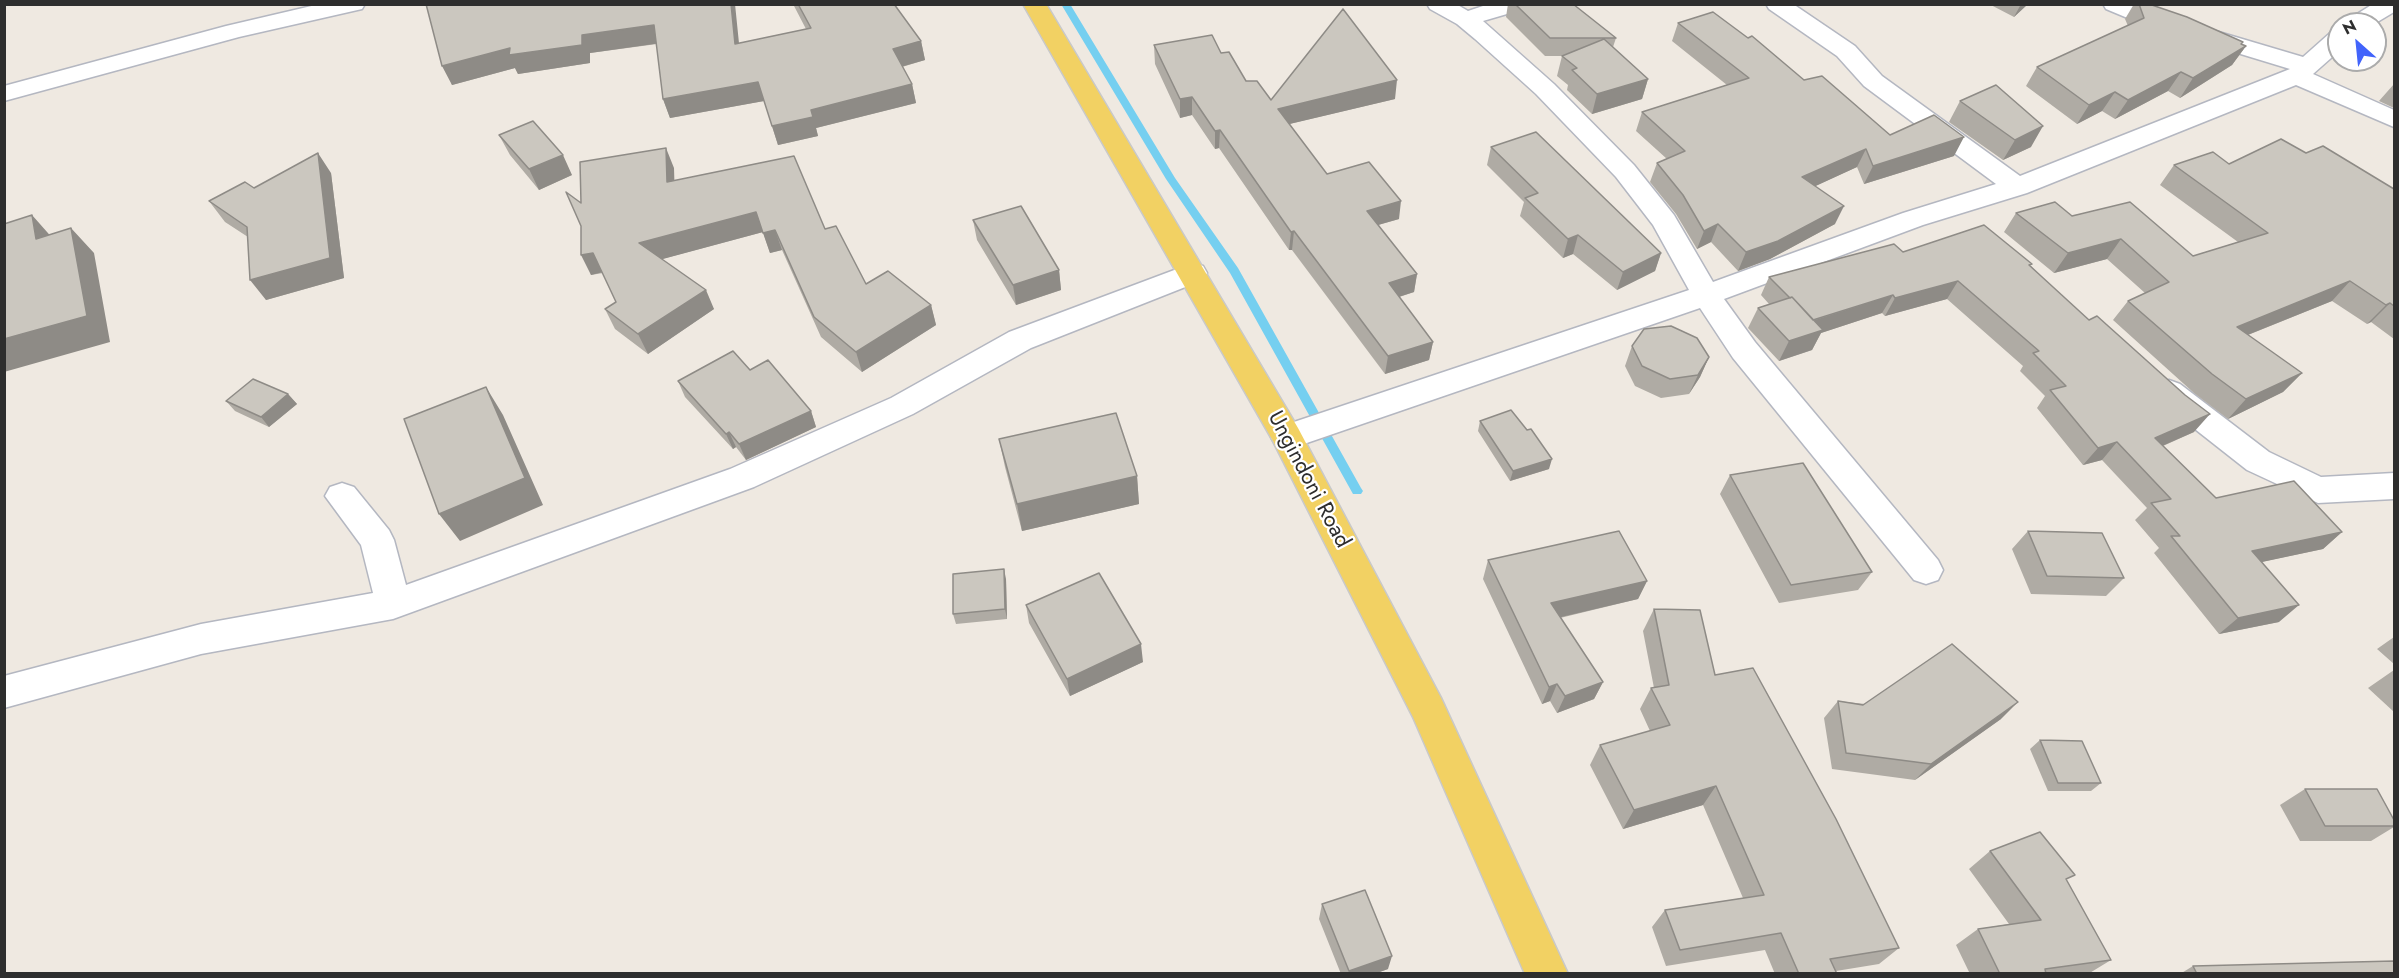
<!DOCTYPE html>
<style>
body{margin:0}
#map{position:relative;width:2399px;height:978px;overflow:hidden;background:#efe9e1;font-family:Jost,sans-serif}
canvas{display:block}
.frame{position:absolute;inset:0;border:6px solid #2e2e2e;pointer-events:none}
.north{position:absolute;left:2327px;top:12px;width:60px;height:60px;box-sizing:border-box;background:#fff;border:2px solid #ababab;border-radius:50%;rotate:333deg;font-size:16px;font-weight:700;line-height:24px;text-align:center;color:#2e2e2e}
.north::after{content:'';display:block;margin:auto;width:21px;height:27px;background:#4264fb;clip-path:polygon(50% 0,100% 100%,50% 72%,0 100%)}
</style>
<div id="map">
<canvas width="2399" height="978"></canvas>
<div class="frame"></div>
<div class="north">N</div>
</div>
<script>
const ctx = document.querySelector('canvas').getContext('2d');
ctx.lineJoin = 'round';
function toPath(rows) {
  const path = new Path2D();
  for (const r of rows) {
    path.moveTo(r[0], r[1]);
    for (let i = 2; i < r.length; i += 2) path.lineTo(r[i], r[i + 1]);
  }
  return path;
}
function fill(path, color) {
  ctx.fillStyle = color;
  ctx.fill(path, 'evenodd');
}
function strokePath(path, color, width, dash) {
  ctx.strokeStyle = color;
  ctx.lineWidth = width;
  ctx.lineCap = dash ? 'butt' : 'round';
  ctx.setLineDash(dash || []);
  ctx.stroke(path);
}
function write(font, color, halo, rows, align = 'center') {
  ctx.font = font + ' Jost,sans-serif';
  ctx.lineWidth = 4.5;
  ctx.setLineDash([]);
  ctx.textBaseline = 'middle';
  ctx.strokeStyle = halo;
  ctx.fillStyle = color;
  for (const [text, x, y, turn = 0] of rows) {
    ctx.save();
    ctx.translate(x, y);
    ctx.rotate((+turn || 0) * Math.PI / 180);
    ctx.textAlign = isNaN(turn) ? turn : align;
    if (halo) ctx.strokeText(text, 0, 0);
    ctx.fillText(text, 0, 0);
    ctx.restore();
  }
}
const stream = toPath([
 [1061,4,1070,4,1175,178,1238,268,1361,488,1363,491,1361,494,1353,494,1230,273,1166,179,1061,4]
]);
const minor = toPath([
 [320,4,365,4,362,9,239,37,4,101,4,86,226,26,320,4],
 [1427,4,1456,4,1468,11,1489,4,1527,4,1524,9,1483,21,1554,84,1634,165,1674,215,1713,282,1903,213,1996,184,1864,86,1837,56,1769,9,1766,4,1793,4,1855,46,1882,76,2020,176,2290,69,2142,24,2106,9,2103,4,2136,4,2158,14,2303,57,2330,33,2339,31,2339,51,2313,74,2394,110,2394,127,2296,85,2027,193,1923,225,1724,299,1755,342,1938,560,1943,570,1938,580,1926,584,1914,580,1733,358,1700,308,1298,446,1287,449,1276,446,1271,437,1276,428,1689,290,1653,225,1616,177,1536,94,1475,39,1457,24,1430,9,1427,4],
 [2373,4,2394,4,2394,12,2374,24,2345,24,2349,19,2373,4],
 [1193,263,1203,266,1207,273,1203,280,1031,348,913,414,754,487,393,619,201,654,4,708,4,676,201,624,373,593,361,545,325,496,330,487,342,483,354,487,389,530,394,540,406,585,730,469,891,398,1009,332,1193,263],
 [2169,380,2180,384,2269,452,2321,477,2394,473,2394,499,2318,503,2247,470,2158,400,2153,392,2158,384,2169,380]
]);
const major = toPath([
 [1023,4,1046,4,1298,428,1441,698,1568,974,1525,974,1413,717,1273,441,1023,4]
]);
const wall = toPath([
 [426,4,739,43,806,29,793,4,894,4,921,41,925,60,902,67,912,84,916,103,816,128,818,136,778,145,764,101,670,118,663,99,657,44,590,53,590,63,518,74,515,68,452,85],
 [1508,4,1573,4,1616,38,1613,47,1648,79,1642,99,1592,114,1567,90,1568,85,1557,76,1562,56,1545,56,1506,17],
 [1989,4,2028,4,2014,17],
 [2134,4,2149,4,2246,46,2232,65,2180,98,2168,91,2115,119,2102,111,2077,124,2026,86,2037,67,2128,26,2125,19],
 [1678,23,1804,80,1890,135,1954,156,1864,184,1857,167,1815,186,1835,224,1770,259,1738,271,1711,242,1697,249,1676,214,1650,182,1657,163,1667,159,1636,131,1642,112,1727,85,1672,41],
 [1154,45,1221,53,1246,81,1271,100,1395,99,1289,124,1327,174,1399,219,1378,225,1417,274,1414,292,1399,297,1433,342,1429,360,1385,374,1292,250,1289,250,1219,148,1215,149,1192,115,1180,118,1155,64],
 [2394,84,2394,108,2379,101],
 [1960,101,2031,147,2003,160,1949,122],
 [499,135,572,175,539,190,510,155],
 [1491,147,1661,253,1655,271,1617,290,1573,254,1563,258,1520,216,1524,202,1487,165],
 [2306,153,2394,189,2394,339,2371,322,2367,324,2332,301,2248,335,2302,373,2283,392,2228,419,2194,393,2113,320,2128,301,2145,293,2107,259,2054,273,2004,232,2016,213,2072,216,2193,256,2238,242,2160,185,2174,165,2229,164],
 [674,168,674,180,825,229,866,284,931,305,936,325,862,372,821,337,782,250,770,253,763,232,662,259,714,309,648,354,615,329,605,309,616,302,603,273,591,275,581,226,581,203],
 [331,173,344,278,266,300,248,237,225,222,209,201,254,188],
 [973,220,1059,270,1061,290,1016,305,977,240],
 [1903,252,2031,266,2194,432,2163,446,2216,498,2342,532,2323,549,2261,562,2279,622,2219,634,2154,553,2159,548,2135,520,2147,508,2102,460,2083,465,2037,408,2045,396,2020,371,2023,366,1947,299,1885,316,1882,313,1821,333,1812,350,1779,361,1748,328,1758,308,1769,304,1761,295,1769,277],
 [1632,346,1709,357,1700,377,1689,394,1661,398,1635,386,1625,366],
 [678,381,811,411,816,427,746,460,736,447,733,449,685,397],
 [288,394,297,404,269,427,235,411,226,401],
 [1480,421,1549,469,1510,481,1478,431],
 [999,439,1137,476,1139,504,1022,531,1005,467],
 [1730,475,1872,572,1858,590,1779,603,1720,494],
 [2028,531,2124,578,2106,596,2031,594,2012,549],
 [1488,560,1647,581,1638,599,1560,618,1603,682,1594,699,1557,713,1550,701,1542,704,1483,579],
 [1006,579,1007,619,956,624,953,614],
 [1026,605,1143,662,1070,696,1029,623],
 [1654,609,1715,675,1899,948,1879,964,1836,971,1837,974,1775,974,1765,950,1666,966,1652,927,1665,910,1743,898,1703,805,1623,829,1590,765,1600,745,1650,731,1640,709,1651,688,1654,688,1643,631],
 [2394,637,2394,664,2377,649],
 [2394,670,2394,712,2368,688],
 [1838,701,2001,719,1915,780,1832,769,1824,718],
 [2040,740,2101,783,2091,791,2048,791,2030,749],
 [2305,789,2394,820,2394,827,2371,841,2300,841,2280,805],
 [1990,851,2067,881,2111,960,2088,974,1970,974,1956,945,1978,929,2009,924,1969,869],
 [1322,904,1388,969,1374,974,1341,974,1319,919],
 [2193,966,2394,974,2180,974]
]);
const shadedWall = toPath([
 [731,4,735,4,741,63,735,44],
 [2021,4,2028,4,2014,17],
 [654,25,661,43,590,53,590,63,518,74,515,68,452,85,442,66,510,48,582,35],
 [921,41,925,60,897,68,893,49],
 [2243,42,2236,52,2246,46,2232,65,2180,98,2193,78],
 [2181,72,2168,91,2115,119,2128,100],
 [1648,79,1642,99,1592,114,1597,94],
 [1397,80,1395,99,1277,127,1278,109],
 [758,82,764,101,670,118,663,99],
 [912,84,916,103,816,128,818,136,778,145,772,126,811,110],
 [2115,92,2102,111,2077,124,2089,105],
 [1192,97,1192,115,1180,118,1180,99],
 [2043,126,2031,147,2003,160,2015,140],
 [1220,130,1219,148,1215,149,1215,131],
 [1964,137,1954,156,1864,184,1873,166],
 [666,148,674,168,675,202,667,182],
 [1866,149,1857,167,1794,196,1802,177],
 [318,153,331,173,344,278,266,300,250,280],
 [563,155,572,175,539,190,529,169],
 [1401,201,1399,219,1364,229,1367,211],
 [1844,206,1835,224,1770,259,1738,271,1746,252],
 [756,212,763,232,648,263,639,243],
 [32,215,55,241,36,239],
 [1718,224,1711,242,1697,249,1704,231],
 [71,228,94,253,110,342,4,372,4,339],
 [775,230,782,250,770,253,763,233],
 [1294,231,1292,250,1289,250,1291,232],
 [1578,235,1573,254,1563,258,1568,239],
 [2121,239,2107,259,2054,273,2068,253],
 [593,253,603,272,591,275,581,255],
 [1661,253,1655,271,1617,290,1623,272],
 [1059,270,1061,290,1016,305,1013,285],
 [1417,274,1414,292,1386,301,1389,283],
 [1958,281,1947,299,1885,316,1895,298],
 [2350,281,2332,301,2220,346,2237,327],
 [706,290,714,309,648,354,638,334],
 [1893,295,1882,313,1821,333,1812,350,1779,361,1789,341,1812,321],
 [2390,303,2371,322,2367,324,2386,305],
 [931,305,936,325,862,372,856,352],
 [1433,342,1429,360,1385,374,1388,356],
 [1709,357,1700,377,1689,394,1698,375],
 [2302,373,2283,392,2228,419,2246,399],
 [486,387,503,415,543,505,460,541,439,514],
 [288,394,297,404,269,427,261,417],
 [811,411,816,427,746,460,739,444],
 [2210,414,2194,432,2139,456,2155,438],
 [729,432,736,447,733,449,726,434],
 [2117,442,2102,460,2083,465,2098,448],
 [1552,459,1549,469,1510,481,1513,471],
 [1137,476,1139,504,1022,531,1017,504],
 [2342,532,2323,549,2234,568,2252,551],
 [1004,569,1006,579,1007,619,1005,609],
 [1647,581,1638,599,1544,621,1551,603],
 [2299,605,2279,622,2219,634,2238,618],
 [1141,644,1143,662,1070,696,1067,679],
 [1603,682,1594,699,1557,713,1565,696],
 [1557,684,1550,701,1542,704,1549,687],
 [2018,702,2001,719,1915,780,1931,764],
 [1716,786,1703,805,1623,829,1634,810],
 [1392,956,1388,969,1374,974,1348,974,1349,971]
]);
const building = toPath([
 [426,4,731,4,735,44,811,28,798,4,894,4,921,41,893,49,912,84,811,110,813,117,772,126,758,82,663,99,654,25,582,35,582,45,509,55,510,48,442,66,426,4],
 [1515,4,1573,4,1616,38,1550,38,1515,4],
 [2139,4,2149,4,2187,17,2243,42,2241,44,2246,46,2193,78,2181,72,2128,100,2115,92,2089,105,2037,67,2144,18,2139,4],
 [1343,9,1397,80,1278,109,1327,174,1369,162,1401,201,1367,211,1417,274,1389,283,1433,342,1388,356,1294,231,1291,232,1220,130,1215,131,1192,97,1180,99,1154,45,1212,35,1221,53,1229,52,1246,81,1257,81,1271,100,1343,9],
 [1713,12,1748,38,1752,36,1804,80,1822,76,1890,135,1934,115,1964,137,1873,166,1866,149,1802,177,1844,206,1778,241,1746,252,1718,224,1704,231,1683,195,1657,163,1685,151,1642,112,1749,78,1678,23,1713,12],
 [1604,39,1648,79,1597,94,1572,70,1577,68,1562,56,1604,39],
 [1996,85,2043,126,2015,140,1960,101,1996,85],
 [533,121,563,155,529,169,499,135,533,121],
 [1536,132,1661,253,1623,272,1578,235,1568,239,1525,198,1538,193,1491,147,1536,132],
 [2281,139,2306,153,2323,146,2394,189,2394,306,2390,303,2386,305,2350,281,2237,327,2302,373,2246,399,2212,374,2128,301,2169,282,2121,239,2068,253,2016,213,2055,202,2072,216,2130,202,2193,256,2268,233,2174,165,2213,152,2229,164,2281,139],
 [666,148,667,182,794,156,825,229,836,226,866,284,888,271,931,305,856,352,814,317,775,230,763,233,756,212,639,243,706,290,638,334,605,309,616,302,593,253,581,255,581,226,566,192,581,203,580,162,666,148],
 [318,153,330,258,250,280,247,227,209,201,245,182,254,188,318,153],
 [1021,206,1059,270,1013,285,973,220,1021,206],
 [32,215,36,239,71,228,87,316,4,339,4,224,32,215],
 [1984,225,2032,264,2029,265,2089,320,2097,316,2185,395,2210,414,2155,438,2216,498,2294,481,2342,532,2252,551,2299,605,2238,618,2171,536,2180,536,2151,503,2171,499,2117,442,2098,448,2050,390,2066,386,2033,353,2039,351,1958,281,1895,298,1893,295,1813,320,1792,297,1790,298,1769,277,1894,244,1903,252,1984,225],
 [1792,297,1823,330,1789,341,1758,308,1792,297],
 [1671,326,1697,338,1709,357,1698,375,1670,379,1642,366,1632,346,1644,329,1671,326],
 [733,351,750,370,768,360,811,411,739,444,729,432,726,434,678,381,733,351],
 [253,379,288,394,261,417,226,401,253,379],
 [486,387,525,478,439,514,404,419,486,387],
 [1511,410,1527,430,1531,429,1552,459,1513,471,1480,421,1511,410],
 [1116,413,1137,476,1017,504,999,439,1116,413],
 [1803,463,1872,572,1791,585,1730,475,1803,463],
 [1619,531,1647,581,1551,603,1603,682,1565,696,1557,684,1549,687,1488,560,1619,531],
 [2028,531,2102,533,2124,578,2047,576,2028,531],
 [1004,569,1005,609,953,614,953,574,1004,569],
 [1099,573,1141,644,1067,679,1026,605,1099,573],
 [1654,609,1700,610,1715,675,1753,668,1836,819,1899,948,1830,959,1837,974,1799,974,1781,933,1680,950,1665,910,1764,895,1716,786,1634,810,1600,745,1670,725,1651,688,1669,685,1654,609],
 [1952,644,2018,702,1931,764,1846,753,1838,701,1863,705,1952,644],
 [2040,740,2082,741,2101,783,2058,783,2040,740],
 [2305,789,2377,789,2394,820,2394,826,2325,826,2305,789],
 [2040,832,2075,875,2066,879,2111,960,2045,969,2046,974,2000,974,1978,929,2041,920,1990,851,2040,832],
 [1365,890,1392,956,1349,971,1322,904,1365,890],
 [2394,961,2394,974,2197,974,2193,966,2394,961]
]);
const streetNames = [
 ["Ungindoni Road",1308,480,62]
];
fill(stream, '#75cff0');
strokePath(minor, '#b4b7c1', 3);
strokePath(major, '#c9c9c9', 3);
fill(minor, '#fff');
fill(major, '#f2d163');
fill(wall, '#afaba4');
fill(shadedWall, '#8e8b86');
fill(building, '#cbc7bf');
strokePath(building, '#8e8b86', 1.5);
write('22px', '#2e2e2e', '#fff', streetNames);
</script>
